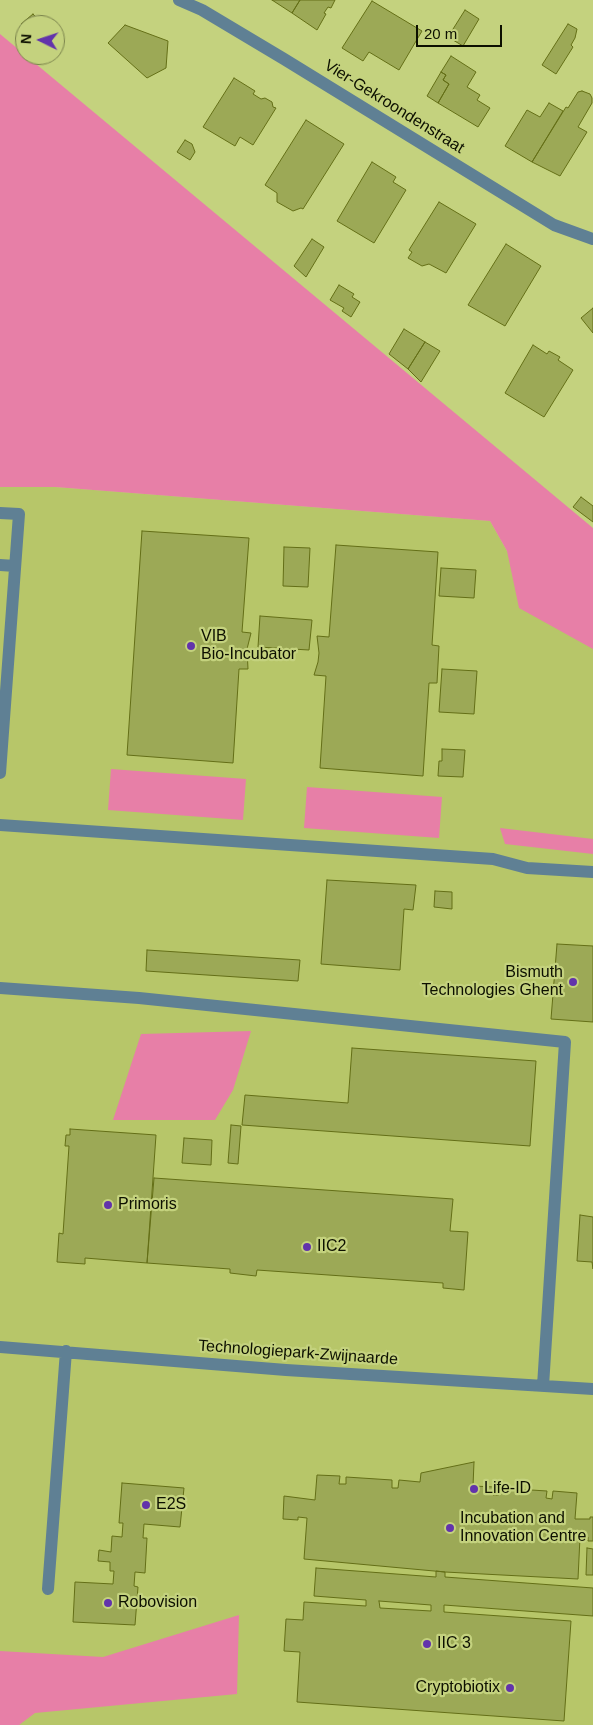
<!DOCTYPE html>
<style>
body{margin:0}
#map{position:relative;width:593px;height:1725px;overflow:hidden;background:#c4d27e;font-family:Helvetica,sans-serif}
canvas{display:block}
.north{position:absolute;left:15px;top:15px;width:50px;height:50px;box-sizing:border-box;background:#c4d27e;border:1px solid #7b844c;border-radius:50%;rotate:274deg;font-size:14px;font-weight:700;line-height:20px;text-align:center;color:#0d1000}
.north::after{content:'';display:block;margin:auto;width:18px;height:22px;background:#6233ab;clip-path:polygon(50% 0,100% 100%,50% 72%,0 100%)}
.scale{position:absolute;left:416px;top:25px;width:86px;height:22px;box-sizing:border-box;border:2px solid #0d1000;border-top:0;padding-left:6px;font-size:15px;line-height:18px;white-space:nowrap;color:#0d1000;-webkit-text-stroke:4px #c4d27e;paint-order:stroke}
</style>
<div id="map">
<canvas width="593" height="1725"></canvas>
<div class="north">N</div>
<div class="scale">20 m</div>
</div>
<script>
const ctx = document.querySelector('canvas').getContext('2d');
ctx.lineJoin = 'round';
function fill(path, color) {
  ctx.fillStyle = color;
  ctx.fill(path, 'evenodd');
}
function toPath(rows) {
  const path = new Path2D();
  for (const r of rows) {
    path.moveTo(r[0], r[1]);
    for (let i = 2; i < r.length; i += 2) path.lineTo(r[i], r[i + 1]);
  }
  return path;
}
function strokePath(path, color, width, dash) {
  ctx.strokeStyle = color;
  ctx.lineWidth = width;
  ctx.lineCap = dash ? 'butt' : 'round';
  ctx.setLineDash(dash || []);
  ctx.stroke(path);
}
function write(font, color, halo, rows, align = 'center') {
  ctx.font = font + ' Helvetica,sans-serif';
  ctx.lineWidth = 4.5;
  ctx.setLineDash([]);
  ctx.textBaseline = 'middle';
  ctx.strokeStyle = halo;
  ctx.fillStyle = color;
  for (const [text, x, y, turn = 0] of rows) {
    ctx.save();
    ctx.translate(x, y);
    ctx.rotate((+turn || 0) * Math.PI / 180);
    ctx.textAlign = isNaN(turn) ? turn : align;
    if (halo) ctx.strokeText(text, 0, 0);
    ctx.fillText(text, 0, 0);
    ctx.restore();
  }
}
const built = toPath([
 [0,487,55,487,490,521,507,551,593,559,593,1725,0,1725]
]);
const green = toPath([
 [0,34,593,528,593,649,519,608,507,551,490,521,55,487,0,487],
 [111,769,246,779,243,820,108,810],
 [307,787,442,797,439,838,304,828],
 [500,828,593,839,593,854,505,844],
 [251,1031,233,1090,215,1120,113,1120,141,1034],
 [239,1615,237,1694,35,1713,19,1725,0,1725,0,1651,103,1657]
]);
const building = toPath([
 [272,0,300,0,292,13,272,0],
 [300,0,335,0,331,8,328,7,324,13,326,14,317,30,292,13,300,0],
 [372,1,422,31,399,70,369,52,363,61,342,48,372,1],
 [465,10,479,19,463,46,448,37,465,10],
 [33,14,43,25,25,25,25,28,21,24,33,14],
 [568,24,577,29,575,38,571,45,573,47,556,74,542,65,568,24],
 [125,25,168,41,166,68,147,78,108,43,125,25],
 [451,56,476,72,467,87,480,95,477,100,490,108,478,127,438,103,449,84,443,80,446,75,441,72,451,56],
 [441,72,446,75,443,80,449,84,438,103,427,96,441,72],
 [234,78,255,91,253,94,261,99,265,98,272,102,273,107,276,108,253,145,240,137,235,146,203,127,234,78],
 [582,91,590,94,592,98,592,103,578,127,587,132,560,176,532,162,566,107,568,108,578,92,582,91],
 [549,103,563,111,532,162,505,146,527,110,540,117,549,103],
 [306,120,344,144,303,209,301,208,293,211,277,202,277,193,265,185,306,120],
 [185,140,192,144,195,152,190,160,177,152,185,140],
 [372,162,396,177,393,182,406,190,374,243,337,221,372,162],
 [439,202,476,224,446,273,429,264,422,266,408,258,412,252,409,250,439,202],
 [312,239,324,247,306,277,294,266,312,239],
 [506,244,541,266,505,326,468,305,506,244],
 [339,285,354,294,352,297,360,302,351,317,342,311,344,308,330,300,339,285],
 [593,308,593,333,581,318,593,308],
 [404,329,425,342,408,369,389,354,404,329],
 [425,342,440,351,421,382,408,369,425,342],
 [533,345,547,354,549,351,560,357,558,360,573,370,544,417,505,393,533,345],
 [581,497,593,506,593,522,573,507,581,497],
 [142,531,249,538,242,632,251,633,247,649,248,669,239,669,233,763,127,755,142,531],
 [336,545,438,552,432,645,439,646,437,683,429,683,423,776,320,768,326,676,314,675,318,662,319,653,317,636,329,637,336,545],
 [284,547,310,548,308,587,283,586,284,547],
 [441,568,476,570,474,598,439,596,441,568],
 [260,616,312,620,309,650,258,647,260,616],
 [442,669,477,671,474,714,439,712,442,669],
 [442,749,465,750,463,777,438,776,439,761,442,761,442,749],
 [327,880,416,885,413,910,404,909,400,970,321,964,327,880],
 [435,891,452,892,452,909,434,907,435,891],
 [557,944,593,946,593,1022,551,1019,557,944],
 [147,950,300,960,298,981,146,971,147,950],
 [352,1048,536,1061,530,1146,242,1125,245,1095,348,1103,352,1048],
 [231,1125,241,1126,238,1164,228,1163,231,1125],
 [70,1129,156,1135,147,1263,85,1258,85,1264,57,1262,59,1233,63,1234,69,1146,65,1146,66,1135,70,1135,70,1129],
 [184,1138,212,1140,211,1165,182,1163,184,1138],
 [154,1178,453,1199,450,1231,468,1232,464,1290,443,1288,443,1283,257,1270,256,1276,230,1273,230,1269,147,1263,154,1178],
 [580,1215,593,1217,593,1269,592,1262,577,1261,580,1215],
 [474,1462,473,1486,494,1487,493,1495,499,1495,500,1488,547,1491,546,1498,552,1499,553,1491,577,1493,575,1519,590,1519,590,1517,593,1517,593,1541,588,1541,588,1537,580,1537,578,1579,445,1572,304,1559,307,1518,298,1517,298,1520,283,1519,284,1496,315,1500,317,1475,340,1476,339,1484,346,1484,346,1477,392,1480,392,1488,398,1488,399,1480,420,1482,421,1473,474,1462],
 [122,1483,184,1488,180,1527,144,1524,143,1538,147,1538,145,1573,135,1572,134,1586,138,1587,135,1625,73,1622,75,1582,113,1584,114,1571,110,1571,110,1562,98,1561,99,1550,111,1552,112,1536,122,1537,123,1523,119,1523,122,1483],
 [587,1548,593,1549,593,1575,586,1575,587,1548],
 [316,1568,436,1577,436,1571,445,1572,445,1577,593,1588,593,1616,444,1605,444,1612,571,1621,564,1721,297,1702,300,1652,284,1651,286,1619,303,1620,304,1602,366,1606,366,1600,314,1596,316,1568],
 [379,1601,431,1605,431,1611,380,1608,379,1601]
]);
const minor = toPath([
 [179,0,202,10,284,59,554,225,593,239],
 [0,513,19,514,0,773],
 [0,565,15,566],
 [0,825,493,859,527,868,593,872],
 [0,988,139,998,565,1042,543,1386],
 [0,1347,286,1370,593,1389],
 [48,1589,66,1351]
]);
const markers = [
 [191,646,5,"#6233ab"],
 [573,982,5,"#6233ab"],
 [108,1205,5,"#6233ab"],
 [307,1247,5,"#6233ab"],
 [474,1489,5,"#6233ab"],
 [146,1505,5,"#6233ab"],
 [450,1528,5,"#6233ab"],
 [108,1603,5,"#6233ab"],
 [427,1644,5,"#6233ab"],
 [510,1688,5,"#6233ab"]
];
const streetNames = [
 ["Vier-Gekroondenstraat",394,107,32],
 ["Technologiepark-Zwijnaarde",298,1353,4]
];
const poiNames = [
 ["VIB",201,637],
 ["Bio-Incubator",201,655],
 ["Bismuth",563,973,"right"],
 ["Technologies Ghent",563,991,"right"],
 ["Primoris",118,1205],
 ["IIC2",317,1247],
 ["Life-ID",484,1489],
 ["E2S",156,1505],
 ["Incubation and",460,1519],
 ["Innovation Centre",460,1537],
 ["Robovision",118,1603],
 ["IIC 3",437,1644],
 ["Cryptobiotix",500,1688,"right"]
];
fill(built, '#b7c669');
fill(green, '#e77fa7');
fill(building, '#9ca956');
strokePath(building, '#646f17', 1);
strokePath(minor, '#5f8094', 12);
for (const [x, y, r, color] of markers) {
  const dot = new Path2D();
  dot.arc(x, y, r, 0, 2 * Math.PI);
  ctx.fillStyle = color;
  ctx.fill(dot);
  strokePath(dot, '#c4d27e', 2);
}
write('16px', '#0d1000', '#c4d27e', streetNames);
write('16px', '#0d1000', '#c4d27e', poiNames, 'left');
</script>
